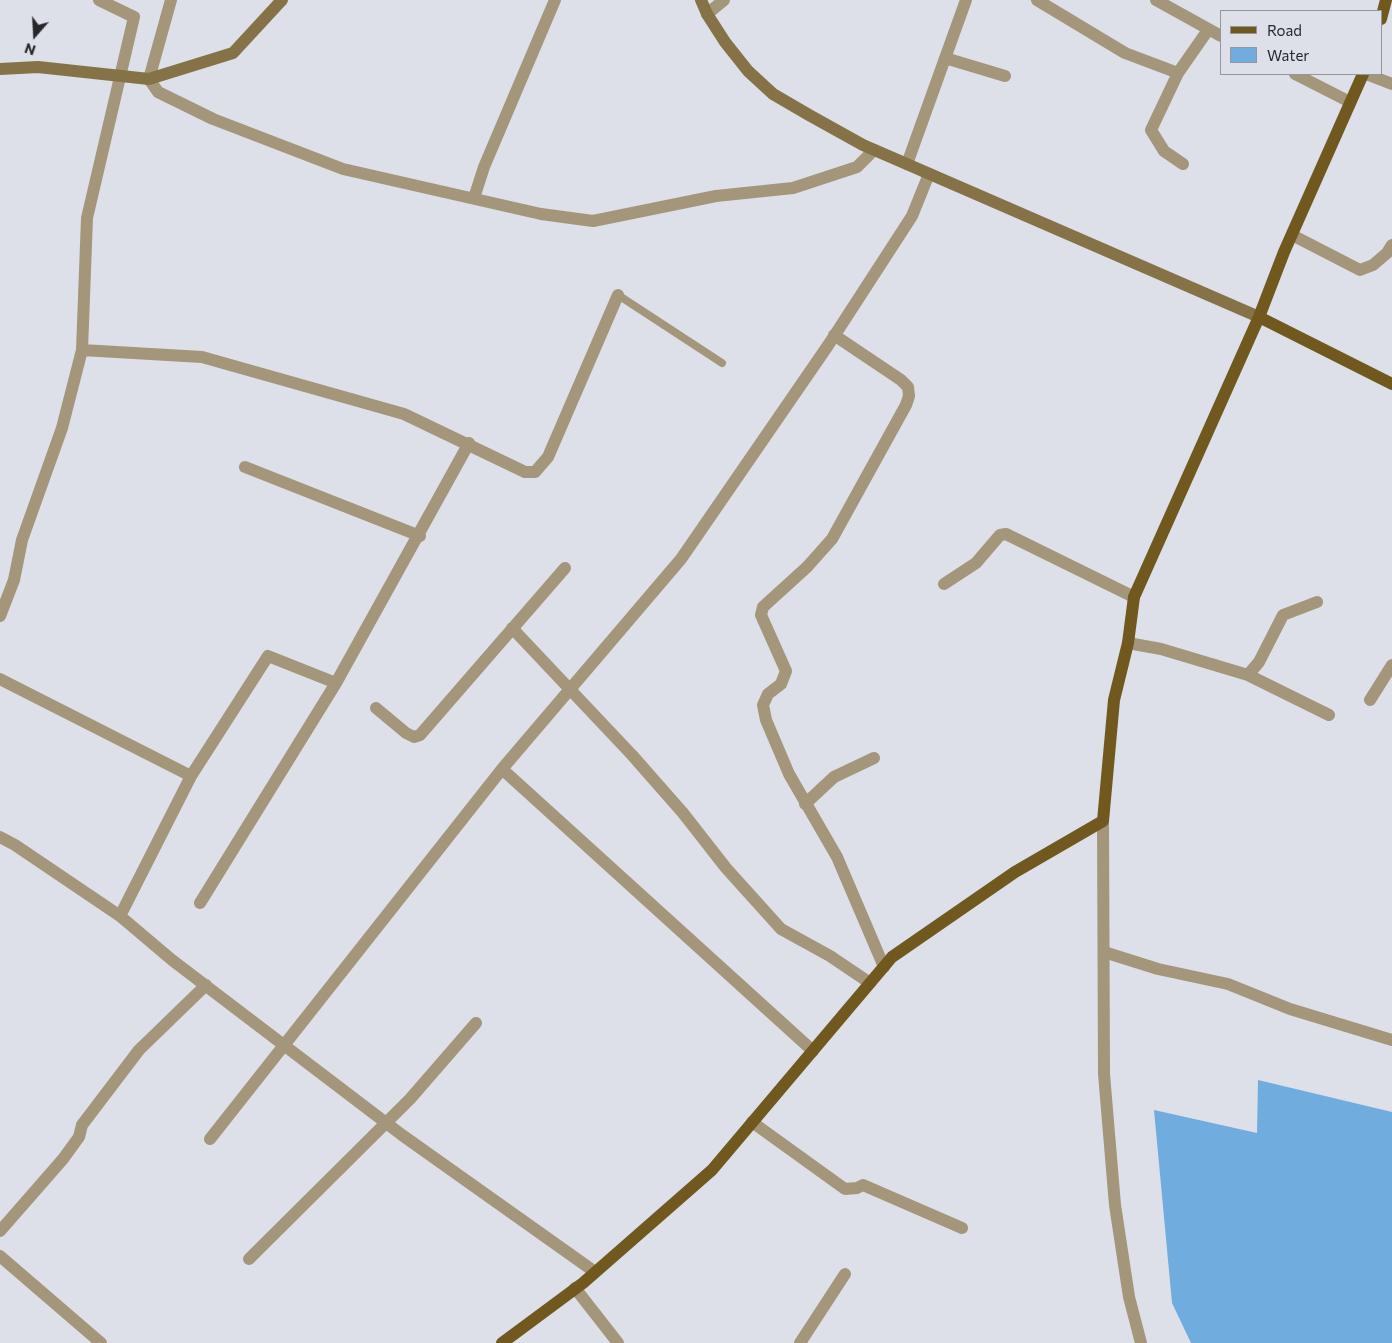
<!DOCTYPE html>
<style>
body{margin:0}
#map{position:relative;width:1392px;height:1343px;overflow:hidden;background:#dddfe9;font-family:Commissioner,sans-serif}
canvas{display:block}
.legend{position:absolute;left:1220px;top:10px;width:162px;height:65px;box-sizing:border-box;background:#dddfe9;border:1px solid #94969d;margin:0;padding:6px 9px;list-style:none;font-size:15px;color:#27282b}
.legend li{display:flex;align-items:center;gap:10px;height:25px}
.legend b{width:25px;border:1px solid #94969d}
.north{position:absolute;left:10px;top:10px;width:50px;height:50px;-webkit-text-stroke:4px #dddfe9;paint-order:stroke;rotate:199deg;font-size:14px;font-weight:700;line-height:20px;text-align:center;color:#27282b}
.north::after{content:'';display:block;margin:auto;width:18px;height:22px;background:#27282b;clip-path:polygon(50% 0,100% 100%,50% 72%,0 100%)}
</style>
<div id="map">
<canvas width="1392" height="1343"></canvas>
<ul class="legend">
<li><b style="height:6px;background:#70581e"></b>Road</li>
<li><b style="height:14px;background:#70adde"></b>Water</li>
</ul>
<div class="north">N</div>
</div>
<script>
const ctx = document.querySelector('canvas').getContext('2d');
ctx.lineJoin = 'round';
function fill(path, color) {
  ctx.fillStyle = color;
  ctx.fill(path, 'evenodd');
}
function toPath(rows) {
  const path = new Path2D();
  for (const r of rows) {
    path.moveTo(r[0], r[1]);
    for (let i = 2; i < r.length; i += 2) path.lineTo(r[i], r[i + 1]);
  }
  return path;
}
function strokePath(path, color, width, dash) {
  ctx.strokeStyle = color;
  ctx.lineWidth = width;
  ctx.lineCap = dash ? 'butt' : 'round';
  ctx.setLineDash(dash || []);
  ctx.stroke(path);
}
const water = toPath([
 [1258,1080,1392,1112,1392,1343,1191,1343,1172,1303,1154,1110,1257,1133]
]);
const service = toPath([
 [618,295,722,363]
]);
const minor = toPath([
 [171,0,149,79,158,92,213,119,343,169,541,214,593,221,716,196,793,188,857,167,874,150],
 [1037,0,1125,53,1178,73],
 [1156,0,1221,36],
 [707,14,724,0],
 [945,58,1005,76],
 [1295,74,1350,102],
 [1366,74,1392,84],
 [907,164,966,0],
 [1183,164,1164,151,1151,130,1178,73,1208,30],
 [474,198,484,167,555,0],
 [1292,235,1360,270,1373,265,1387,253,1392,245],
 [834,335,901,380,908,387,909,396,906,405,832,539,807,567,763,607,761,615,786,671,781,684,768,694,763,705,766,720,789,774,837,857,884,967],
 [82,350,202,357,404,414,525,472,535,472,548,457,618,295],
 [245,467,420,536],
 [944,584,976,563,1000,535,1006,534,1134,597],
 [0,616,14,580,22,540,62,428,82,350,87,218,134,17,99,0],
 [512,628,632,755,683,813,726,868,781,929,830,956,870,983],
 [1128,643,1161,649,1248,675,1259,662,1283,615,1317,602],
 [1248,675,1329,715],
 [0,679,191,776,120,916],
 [1370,700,1392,665],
 [376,708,406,733,414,737,420,735,565,568],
 [502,769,813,1051],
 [191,776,268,656,336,683],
 [805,804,834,777,874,758],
 [0,837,15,845,120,916,172,960,402,1135,595,1272],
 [200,903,336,683,469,443],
 [1104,952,1158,969,1228,984,1290,1009,1392,1040],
 [752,1122,845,1189,857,1188,863,1185,962,1228],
 [210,1139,502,769,681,559,829,344,912,216,929,174],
 [0,1231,63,1159,79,1137,82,1125,139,1050,206,985],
 [0,1256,101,1343],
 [249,1259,410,1099,476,1023],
 [575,1288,618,1343],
 [800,1343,845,1274]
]);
const tertiary = toPath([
 [1103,821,1104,1074,1115,1205,1129,1297,1141,1343]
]);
const secondary = toPath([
 [701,0,707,14,725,42,748,71,773,94,809,115,863,145,1259,317],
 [0,69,38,67,149,79,233,53,282,0]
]);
const primary = toPath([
 [1381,19,1386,0],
 [1259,317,1392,384],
 [502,1343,583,1283,712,1170,892,957,1015,872,1103,821,1114,700,1128,643,1134,597,1259,317,1284,252,1363,74]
]);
fill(water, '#70adde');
strokePath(service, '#a3967a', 8);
strokePath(minor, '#a3967a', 12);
strokePath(tertiary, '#a3967a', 12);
strokePath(secondary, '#867247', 12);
strokePath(primary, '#70581e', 12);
</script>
